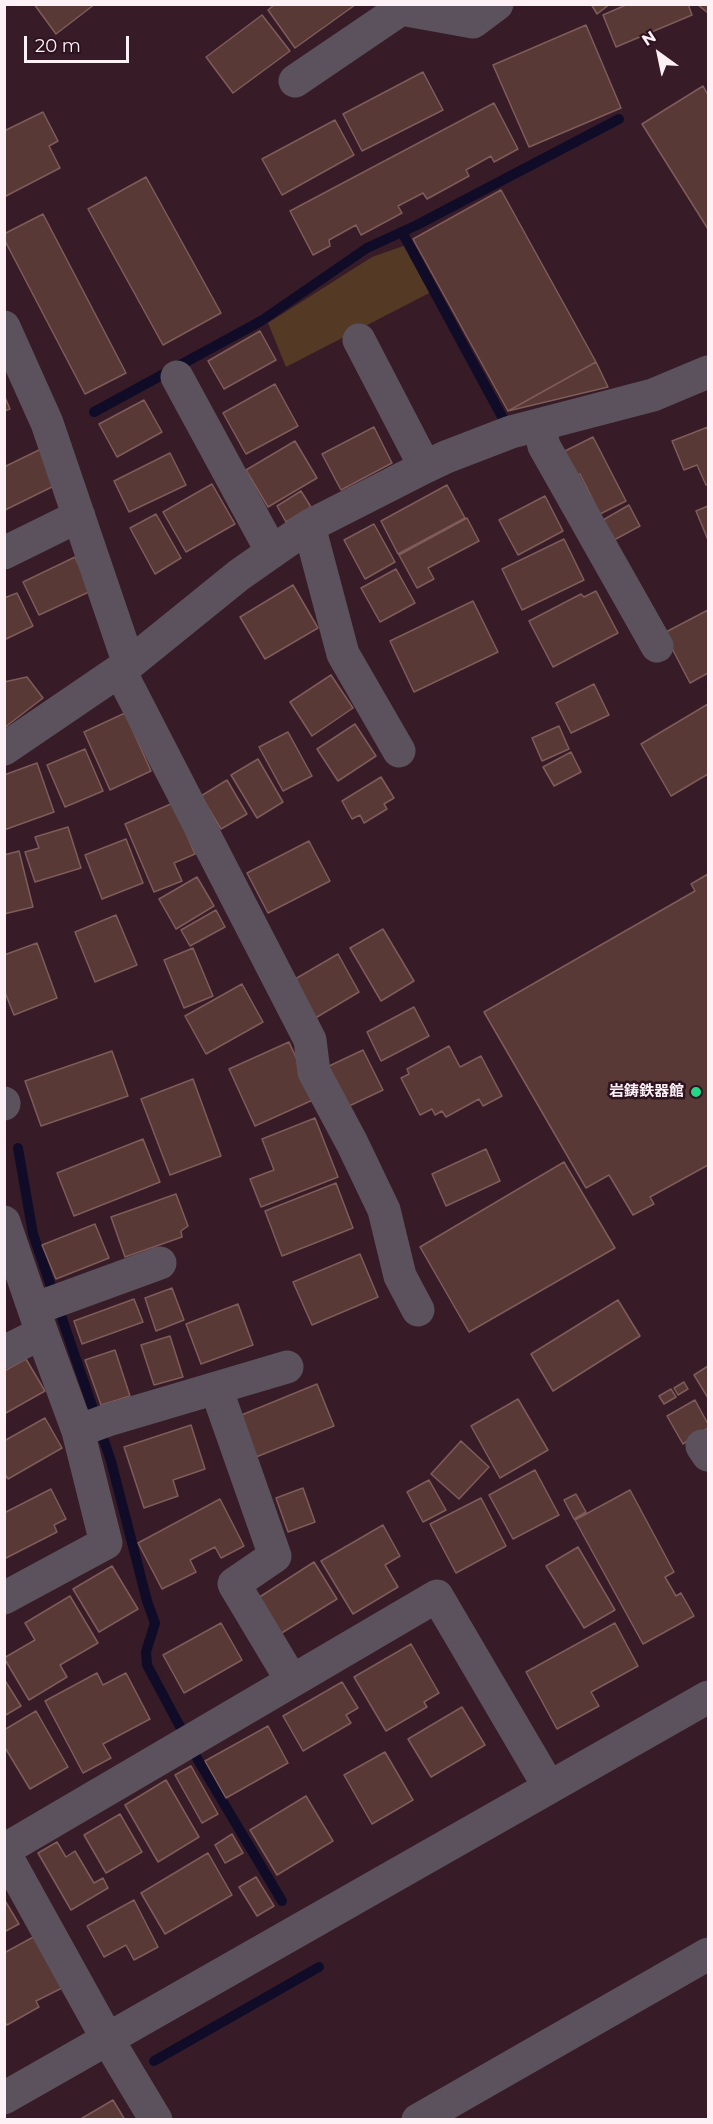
<!DOCTYPE html>
<meta charset="utf-8">
<style>
body{margin:0}
#map{position:relative;width:713px;height:2124px;overflow:hidden;background:#371c28;font-family:Montserrat,sans-serif}
canvas{display:block}
.frame{position:absolute;inset:0;border:6px solid #fdf1f6;pointer-events:none}
.north{position:absolute;left:629px;top:24px;width:60px;height:60px;-webkit-text-stroke:4px #2d121f;paint-order:stroke;rotate:327deg;font-size:16px;font-weight:700;line-height:24px;text-align:center;color:#fdf1f6}
.north::after{content:'';display:block;margin:auto;width:21px;height:27px;background:#fdf1f6;clip-path:polygon(50% 0,100% 100%,50% 72%,0 100%)}
.scale{position:absolute;left:24px;top:36px;width:105px;height:27px;box-sizing:border-box;border:3px solid #fdf1f6;border-top:0;padding-left:8px;font-size:18px;line-height:21px;white-space:nowrap;color:#fdf1f6;-webkit-text-stroke:4px #2d121f;paint-order:stroke}
</style>
<div id="map">
<canvas width="713" height="2124"></canvas>
<div class="frame"></div>
<div class="north">N</div>
<div class="scale">20 m</div>
</div>
<script>
const ctx = document.querySelector('canvas').getContext('2d');
ctx.lineJoin = 'round';
function fill(path, color) {
  ctx.fillStyle = color;
  ctx.fill(path, 'evenodd');
}
function toPath(rows) {
  const path = new Path2D();
  for (const r of rows) {
    path.moveTo(r[0], r[1]);
    for (let i = 2; i < r.length; i += 2) path.lineTo(r[i], r[i + 1]);
  }
  return path;
}
function strokePath(path, color, width, dash) {
  ctx.strokeStyle = color;
  ctx.lineWidth = width;
  ctx.lineCap = dash ? 'butt' : 'round';
  ctx.setLineDash(dash || []);
  ctx.stroke(path);
}
function write(font, color, halo, rows, align = 'center') {
  ctx.font = font + ' Montserrat,"Noto Sans JP",sans-serif';
  ctx.lineWidth = 5;
  ctx.setLineDash([]);
  ctx.textBaseline = 'middle';
  ctx.strokeStyle = halo;
  ctx.fillStyle = color;
  for (const [text, x, y, turn = 0] of rows) {
    ctx.save();
    ctx.translate(x, y);
    ctx.rotate((+turn || 0) * Math.PI / 180);
    ctx.textAlign = isNaN(turn) ? turn : align;
    if (halo) ctx.strokeText(text, 0, 0);
    ctx.fillText(text, 0, 0);
    ctx.restore();
  }
}
const green = toPath([
 [409,244,435,290,286,367,268,323,372,257]
]);
const stream = toPath([
 [402,232,506,424],
 [94,412,261,321,367,248,417,225,619,119],
 [18,1148,33,1234,111,1461,147,1601,155,1623,146,1652,147,1665,198,1760,282,1901],
 [154,2061,319,1967]
]);
const building = toPath([
 [34,4,95,4,56,34,34,4],
 [275,4,355,4,355,5,295,48,268,10,275,4],
 [591,4,610,4,597,14,591,4],
 [628,4,688,4,692,15,616,47,603,15,628,4],
 [699,4,708,4,708,13,698,5,699,4],
 [262,15,290,51,233,93,206,57,262,15],
 [586,25,621,108,529,147,493,65,586,25],
 [423,72,443,110,362,151,343,114,423,72],
 [703,86,708,95,708,229,642,124,703,86],
 [494,103,518,149,494,162,491,156,466,170,469,176,427,199,423,193,398,206,402,213,361,235,356,225,329,240,330,246,313,255,290,211,494,103],
 [43,112,58,141,49,146,60,168,4,197,4,131,43,112],
 [335,120,354,155,282,195,262,159,335,120],
 [146,177,221,313,163,345,88,209,146,177],
 [501,190,596,362,508,411,413,239,501,190],
 [43,214,126,373,85,394,4,239,4,234,43,214],
 [260,331,276,360,224,389,208,361,260,331],
 [596,362,608,387,508,411,596,362],
 [275,384,298,426,246,454,223,413,275,384],
 [4,395,10,409,4,411,4,395],
 [144,400,162,432,117,457,99,424,144,400],
 [374,427,392,463,341,490,322,454,374,427],
 [708,427,708,484,706,485,697,465,684,470,672,441,708,427],
 [593,437,626,501,600,514,580,474,575,476,563,452,593,437],
 [295,441,317,478,268,507,246,470,295,441],
 [41,449,58,484,5,510,4,467,41,449],
 [170,453,186,485,129,512,114,481,170,453],
 [212,484,235,524,186,552,163,512,212,484],
 [447,485,465,518,398,554,381,521,447,485],
 [301,491,311,507,286,522,277,506,301,491],
 [545,496,563,531,518,555,499,520,545,496],
 [629,505,640,526,614,540,603,520,629,505],
 [708,506,708,540,696,511,708,506],
 [156,514,181,558,155,574,130,528,156,514],
 [467,518,479,541,428,568,434,579,417,588,399,555,467,518],
 [374,524,395,562,365,579,344,540,374,524],
 [564,539,584,580,522,610,502,569,564,539],
 [75,557,91,591,39,615,23,582,75,557],
 [396,569,415,603,380,622,361,588,396,569],
 [293,585,318,628,265,659,240,617,293,585],
 [596,591,618,633,553,667,529,621,581,594,584,597,596,591],
 [17,593,33,626,4,640,4,598,17,593],
 [473,601,498,652,414,692,390,641,473,601],
 [708,610,708,673,690,683,664,633,708,610],
 [331,675,353,708,312,736,290,702,331,675],
 [27,677,43,698,4,728,4,682,27,677],
 [594,684,609,715,571,733,556,703,594,684],
 [708,704,708,774,671,796,641,744,708,704],
 [125,713,151,771,110,790,84,732,125,713],
 [355,724,376,756,338,781,317,749,355,724],
 [559,726,569,749,542,761,532,738,559,726],
 [288,732,312,776,283,791,259,747,288,732],
 [85,749,103,791,65,807,47,765,85,749],
 [571,752,581,772,554,786,543,767,571,752],
 [258,759,283,802,257,818,231,775,258,759],
 [37,763,54,812,4,830,4,775,37,763],
 [381,777,394,798,384,804,387,809,364,823,360,815,352,819,342,801,381,777],
 [227,780,247,814,221,829,201,796,227,780],
 [173,803,195,854,174,863,182,881,154,892,125,824,173,803],
 [68,827,81,868,35,882,25,852,39,848,35,837,68,827],
 [126,839,143,883,102,899,85,855,126,839],
 [309,841,330,881,268,913,247,873,309,841],
 [19,851,33,907,4,914,4,855,19,851],
 [708,874,708,1165,650,1197,654,1204,633,1215,609,1175,586,1188,484,1012,695,891,691,884,708,874],
 [197,877,214,906,176,929,159,899,197,877],
 [216,910,225,927,190,946,181,930,216,910],
 [116,915,137,965,95,982,75,932,116,915],
 [383,929,414,981,381,1001,350,948,383,929],
 [37,943,57,998,14,1015,4,990,4,955,37,943],
 [193,948,213,996,184,1008,164,960,193,948],
 [338,954,359,992,312,1020,290,982,338,954],
 [242,984,263,1022,206,1054,185,1016,242,984],
 [414,1007,429,1036,381,1061,367,1032,414,1007],
 [289,1042,315,1099,255,1126,229,1069,289,1042],
 [449,1046,460,1067,481,1056,502,1096,483,1106,479,1099,446,1117,442,1111,435,1115,432,1109,420,1115,401,1078,409,1074,407,1069,449,1046],
 [363,1050,383,1090,347,1107,327,1067,363,1050],
 [112,1051,128,1096,41,1126,25,1081,112,1051],
 [193,1079,221,1156,170,1175,141,1099,193,1079],
 [315,1118,338,1177,261,1207,250,1179,274,1170,262,1139,315,1118],
 [143,1139,160,1182,74,1216,57,1173,143,1139],
 [486,1149,500,1181,446,1206,432,1174,486,1149],
 [564,1162,615,1248,469,1332,420,1247,564,1162],
 [336,1183,353,1228,282,1256,265,1211,336,1183],
 [176,1194,188,1226,181,1231,182,1237,125,1257,111,1217,176,1194],
 [95,1224,109,1258,56,1279,42,1245,95,1224],
 [360,1254,378,1297,312,1325,293,1282,360,1254],
 [172,1288,184,1320,156,1331,145,1298,172,1288],
 [134,1299,143,1322,82,1344,74,1321,134,1299],
 [618,1300,640,1336,553,1391,531,1354,618,1300],
 [238,1304,253,1345,201,1364,186,1324,238,1304],
 [170,1336,183,1377,154,1385,141,1345,170,1336],
 [115,1350,130,1396,101,1405,85,1360,115,1350],
 [26,1359,45,1391,4,1414,4,1371,26,1359],
 [708,1366,708,1398,694,1375,708,1366],
 [684,1382,688,1389,678,1395,674,1388,684,1382],
 [317,1384,334,1426,256,1457,239,1416,317,1384],
 [671,1389,676,1397,664,1404,659,1396,671,1389],
 [518,1399,548,1450,500,1478,471,1426,518,1399],
 [695,1400,708,1424,708,1428,683,1444,667,1416,695,1400],
 [45,1418,62,1448,8,1479,4,1473,4,1441,45,1418],
 [191,1425,205,1469,173,1480,178,1496,144,1508,124,1447,191,1425],
 [461,1441,489,1467,459,1499,431,1474,461,1441],
 [535,1470,559,1515,513,1539,489,1495,535,1470],
 [429,1480,446,1510,423,1522,407,1492,429,1480],
 [303,1488,315,1522,288,1532,276,1498,303,1488],
 [51,1489,66,1519,54,1525,57,1532,4,1559,4,1513,51,1489],
 [630,1490,674,1572,665,1577,676,1596,681,1593,694,1616,643,1644,575,1520,630,1490],
 [576,1494,586,1512,574,1519,564,1500,576,1494],
 [481,1498,506,1546,456,1573,430,1524,481,1498],
 [220,1499,244,1546,221,1558,215,1547,190,1560,196,1572,162,1589,138,1543,220,1499],
 [383,1525,400,1556,385,1565,398,1587,353,1614,321,1561,383,1525],
 [578,1547,615,1610,584,1628,546,1566,578,1547],
 [314,1562,337,1599,280,1634,258,1598,314,1562],
 [112,1566,138,1609,99,1632,73,1589,112,1566],
 [70,1596,98,1643,60,1665,67,1677,29,1700,4,1658,35,1640,25,1623,70,1596],
 [221,1623,242,1660,184,1693,163,1655,221,1623],
 [615,1623,638,1666,591,1692,599,1706,557,1729,526,1672,615,1623],
 [411,1644,439,1693,424,1702,427,1707,386,1731,354,1677,411,1644],
 [97,1673,103,1685,126,1673,150,1719,103,1744,111,1758,83,1773,45,1701,97,1673],
 [4,1679,21,1706,4,1716,4,1679],
 [342,1682,358,1708,346,1715,351,1723,303,1751,283,1716,342,1682],
 [462,1707,485,1745,431,1777,408,1739,462,1707],
 [36,1711,68,1767,30,1789,4,1746,4,1730,36,1711],
 [268,1726,288,1763,226,1798,205,1761,268,1726],
 [385,1752,413,1800,372,1824,344,1775,385,1752],
 [191,1766,218,1814,202,1823,175,1775,191,1766],
 [166,1780,199,1837,158,1862,125,1805,166,1780],
 [306,1796,333,1841,277,1875,250,1830,306,1796],
 [120,1814,142,1852,106,1873,84,1835,120,1814],
 [232,1834,243,1853,225,1863,215,1845,232,1834],
 [57,1842,66,1857,75,1851,94,1883,103,1878,108,1888,71,1910,38,1853,57,1842],
 [208,1853,232,1895,165,1934,141,1893,208,1853],
 [256,1877,274,1906,257,1916,239,1887,256,1877],
 [4,1899,19,1924,4,1932,4,1899],
 [134,1900,158,1947,134,1960,126,1945,104,1957,87,1926,134,1900],
 [37,1935,64,1987,36,2001,39,2007,7,2025,4,2021,4,1953,37,1935],
 [113,2100,125,2120,79,2120,113,2100]
]);
const minor = toPath([
 [295,81,401,9,473,22,497,4],
 [4,327,47,423,129,664,239,575,309,526,425,467,446,457,511,432,653,395,708,372],
 [359,340,425,467],
 [177,377,272,552],
 [539,425,544,446,657,646],
 [309,526,343,654,399,751],
 [4,553,79,516],
 [120,671,310,1040,314,1072,352,1143,384,1210,400,1276,418,1310],
 [4,749,129,664],
 [4,1103,4,1104],
 [4,1222,42,1333,78,1431,106,1543,4,1598],
 [34,1309,160,1263],
 [4,1352,42,1333],
 [216,1388,275,1556,234,1584,292,1681],
 [78,1431,108,1420,287,1367],
 [702,1446,708,1455],
 [4,1850,437,1596,549,1787],
 [4,1852,108,2040,156,2120],
 [4,2098,708,1697],
 [418,2120,708,1954]
]);
const markers = [
 [696,1092,6,"#22d887"]
];
const poiNames = [
 ["岩鋳鉄器館",684,1092]
];
fill(green, '#543925');
strokePath(stream, '#100c28', 10);
fill(building, '#593936');
strokePath(building, '#7f5c59', 1.5);
strokePath(minor, '#5b525d', 33);
for (const [x, y, r, color] of markers) {
  const dot = new Path2D();
  dot.arc(x, y, r, 0, 2 * Math.PI);
  ctx.fillStyle = color;
  ctx.fill(dot);
  strokePath(dot, '#2d121f', 2);
}
write('bold 15px', '#fdf1f6', '#2d121f', poiNames, 'right');
</script>
